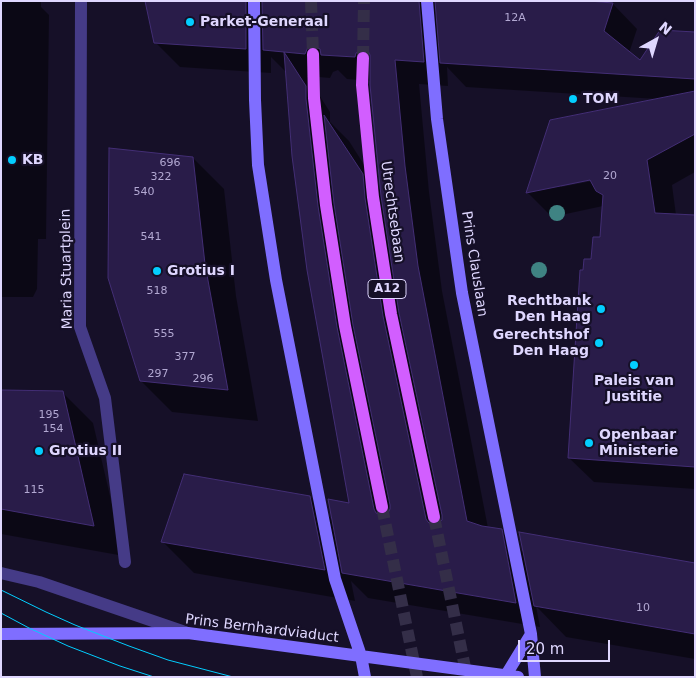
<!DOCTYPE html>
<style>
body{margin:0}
#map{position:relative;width:696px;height:678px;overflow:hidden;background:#161028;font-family:"DejaVu Sans",sans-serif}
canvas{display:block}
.frame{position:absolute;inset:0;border:2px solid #dfd7ff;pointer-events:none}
.north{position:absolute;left:631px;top:15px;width:50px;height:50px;-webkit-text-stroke:4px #161028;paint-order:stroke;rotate:39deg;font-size:14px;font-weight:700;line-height:20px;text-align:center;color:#dfd7ff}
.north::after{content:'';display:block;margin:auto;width:18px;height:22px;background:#dfd7ff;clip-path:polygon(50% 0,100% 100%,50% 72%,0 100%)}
.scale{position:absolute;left:518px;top:640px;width:92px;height:22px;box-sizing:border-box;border:2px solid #dfd7ff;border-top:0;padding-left:6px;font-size:15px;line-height:18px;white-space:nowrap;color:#dfd7ff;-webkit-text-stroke:4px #161028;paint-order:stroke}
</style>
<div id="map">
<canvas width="696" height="678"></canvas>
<div class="frame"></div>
<div class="north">N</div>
<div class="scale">20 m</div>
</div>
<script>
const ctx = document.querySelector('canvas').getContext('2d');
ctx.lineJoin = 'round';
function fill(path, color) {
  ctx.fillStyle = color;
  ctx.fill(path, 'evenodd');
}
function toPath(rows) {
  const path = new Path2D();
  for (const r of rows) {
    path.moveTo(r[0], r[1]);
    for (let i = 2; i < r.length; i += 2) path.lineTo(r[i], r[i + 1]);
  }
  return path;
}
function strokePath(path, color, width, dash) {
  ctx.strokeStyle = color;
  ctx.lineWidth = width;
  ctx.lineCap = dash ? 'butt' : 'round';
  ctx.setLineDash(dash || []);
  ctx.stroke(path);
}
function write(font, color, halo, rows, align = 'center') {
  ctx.font = font + ' "DejaVu Sans",sans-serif';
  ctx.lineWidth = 4.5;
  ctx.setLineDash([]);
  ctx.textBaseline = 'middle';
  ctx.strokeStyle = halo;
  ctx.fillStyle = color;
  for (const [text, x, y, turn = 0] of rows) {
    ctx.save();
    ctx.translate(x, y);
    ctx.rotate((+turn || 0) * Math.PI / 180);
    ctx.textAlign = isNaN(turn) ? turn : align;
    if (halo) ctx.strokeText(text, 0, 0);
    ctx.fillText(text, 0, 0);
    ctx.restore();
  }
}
const shadow = toPath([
 [1,1,41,1,41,7,49,15,46,239,38,239,37,289,33,297,1,297],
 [147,1,570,1,613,4,637,29,629,53,641,62,695,33,695,172,672,185,676,215,695,216,695,489,594,482,569,458,584,272,593,261,601,239,603,206,552,217,527,192,657,99,466,87,447,67,448,86,419,84,429,192,442,291,488,528,501,531,525,554,695,564,695,659,566,637,536,606,540,627,368,598,351,581,355,601,194,573,163,542,310,497,333,521,351,504,287,73,271,57,271,73,180,67,155,42],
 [338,70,347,79,372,81,382,193,349,141,330,122,330,112,307,76,330,78,333,72],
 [596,177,597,180,561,187,561,184],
 [193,158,224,189,236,296,258,421,172,412,141,381],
 [1,391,62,392,93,423,124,556,1,534]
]);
const building = toPath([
 [145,1,246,1,246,49,154,43,145,1],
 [262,1,419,1,424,62,395,60,405,166,418,266,467,521,482,526,502,529,516,603,342,573,328,499,349,503,307,270,292,156,284,52,263,50,262,1],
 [313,46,320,49,321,55,355,57,356,53,363,50,368,51,370,55,370,85,381,196,399,313,442,515,442,520,436,525,431,525,428,522,426,519,383,316,365,198,363,174,324,115,334,204,353,325,390,505,390,509,388,513,383,515,376,513,374,509,337,327,318,206,306,99,306,86,284,52,305,54,308,47,313,46],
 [435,1,589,1,613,3,604,31,640,60,660,30,695,32,695,79,440,63,435,1],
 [695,91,695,134,647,160,655,213,695,215,695,467,568,458,580,270,583,270,584,259,591,259,593,237,600,237,603,195,596,191,590,180,526,193,550,120,695,91],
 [109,148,193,157,205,264,228,390,140,381,108,278,109,148],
 [1,390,63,391,94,526,1,509,1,390],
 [184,474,310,496,325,570,161,542,184,474],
 [519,532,695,563,695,634,534,606,519,532]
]);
const primaryTunnel = toPath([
 [311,1,313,54],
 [363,58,364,1],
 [382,507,417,677],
 [434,517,467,677]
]);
const street = toPath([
 [81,1,80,327,105,398,125,562],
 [1,573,39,582,185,632]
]);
const secondary = toPath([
 [254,1,255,100,258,165,276,280,335,579,361,656,365,677],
 [427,1,437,119,462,293,531,634,535,677],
 [1,634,188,633,518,677],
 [504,677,506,675,531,634]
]);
const primary = toPath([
 [313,54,314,98,326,205,345,326,382,507],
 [363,58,362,85,373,197,391,314,434,517]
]);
const tram = toPath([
 [1,590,46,612,75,625,129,646,168,660,233,677],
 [1,613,29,628,68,646,120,666,154,677]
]);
const trees = [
 [557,213],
 [539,270]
];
const markers = [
 [190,22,5,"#03ceff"],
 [573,99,5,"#03ceff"],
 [12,160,5,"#03ceff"],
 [157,271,5,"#03ceff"],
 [601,309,5,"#03ceff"],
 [599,343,5,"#03ceff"],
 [634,365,5,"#03ceff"],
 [589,443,5,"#03ceff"],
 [39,451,5,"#03ceff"]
];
const numberNames = [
 ["12A",515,18],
 ["696",170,163],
 ["20",610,176],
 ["322",161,177],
 ["540",144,192],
 ["541",151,237],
 ["518",157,291],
 ["555",164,334],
 ["377",185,357],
 ["297",158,374],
 ["296",203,379],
 ["195",49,415],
 ["154",53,429],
 ["115",34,490],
 ["10",643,608]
];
const shields = [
 [387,289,38]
];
const shieldNames = [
 ["A12",387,289]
];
const poiNames = [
 ["Parket-Generaal",200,22],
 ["TOM",583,99],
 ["KB",22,160],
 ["Grotius I",167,271],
 ["Rechtbank",591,301,"right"],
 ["Den Haag",591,317,"right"],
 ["Gerechtshof",589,335,"right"],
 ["Den Haag",589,351,"right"],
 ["Paleis van",634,381,"center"],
 ["Justitie",634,397,"center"],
 ["Openbaar",599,435],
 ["Ministerie",599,451],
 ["Grotius II",49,451]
];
const streetNames = [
 ["Utrechtsebaan",392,212,82],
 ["Prins Clauslaan",474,264,81],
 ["Maria Stuartplein",67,269,-91],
 ["Prins Bernhardviaduct",262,629,7]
];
fill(shadow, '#0007');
fill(building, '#291c49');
strokePath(building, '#432e75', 1);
strokePath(primaryTunnel, '#342e48', 12, [12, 6]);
strokePath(street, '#453b87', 12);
strokePath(secondary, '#7f6eff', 12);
strokePath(primary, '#d25eff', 12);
strokePath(tram, '#03ceff', 1);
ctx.fillStyle = '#3f8383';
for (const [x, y] of trees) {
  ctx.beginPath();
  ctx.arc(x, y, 8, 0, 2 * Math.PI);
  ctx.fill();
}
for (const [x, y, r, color] of markers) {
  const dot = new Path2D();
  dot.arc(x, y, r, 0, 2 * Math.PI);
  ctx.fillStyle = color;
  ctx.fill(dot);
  strokePath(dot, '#161028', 2);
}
write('11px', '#b2a8d2', null, numberNames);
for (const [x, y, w] of shields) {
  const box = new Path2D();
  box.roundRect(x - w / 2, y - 9.5, w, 19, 4);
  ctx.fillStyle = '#161028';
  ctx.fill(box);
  strokePath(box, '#dfd7ff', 1);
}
write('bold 12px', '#dfd7ff', null, shieldNames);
write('bold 14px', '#dfd7ff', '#161028', poiNames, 'left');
write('14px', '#dfd7ff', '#161028', streetNames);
</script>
